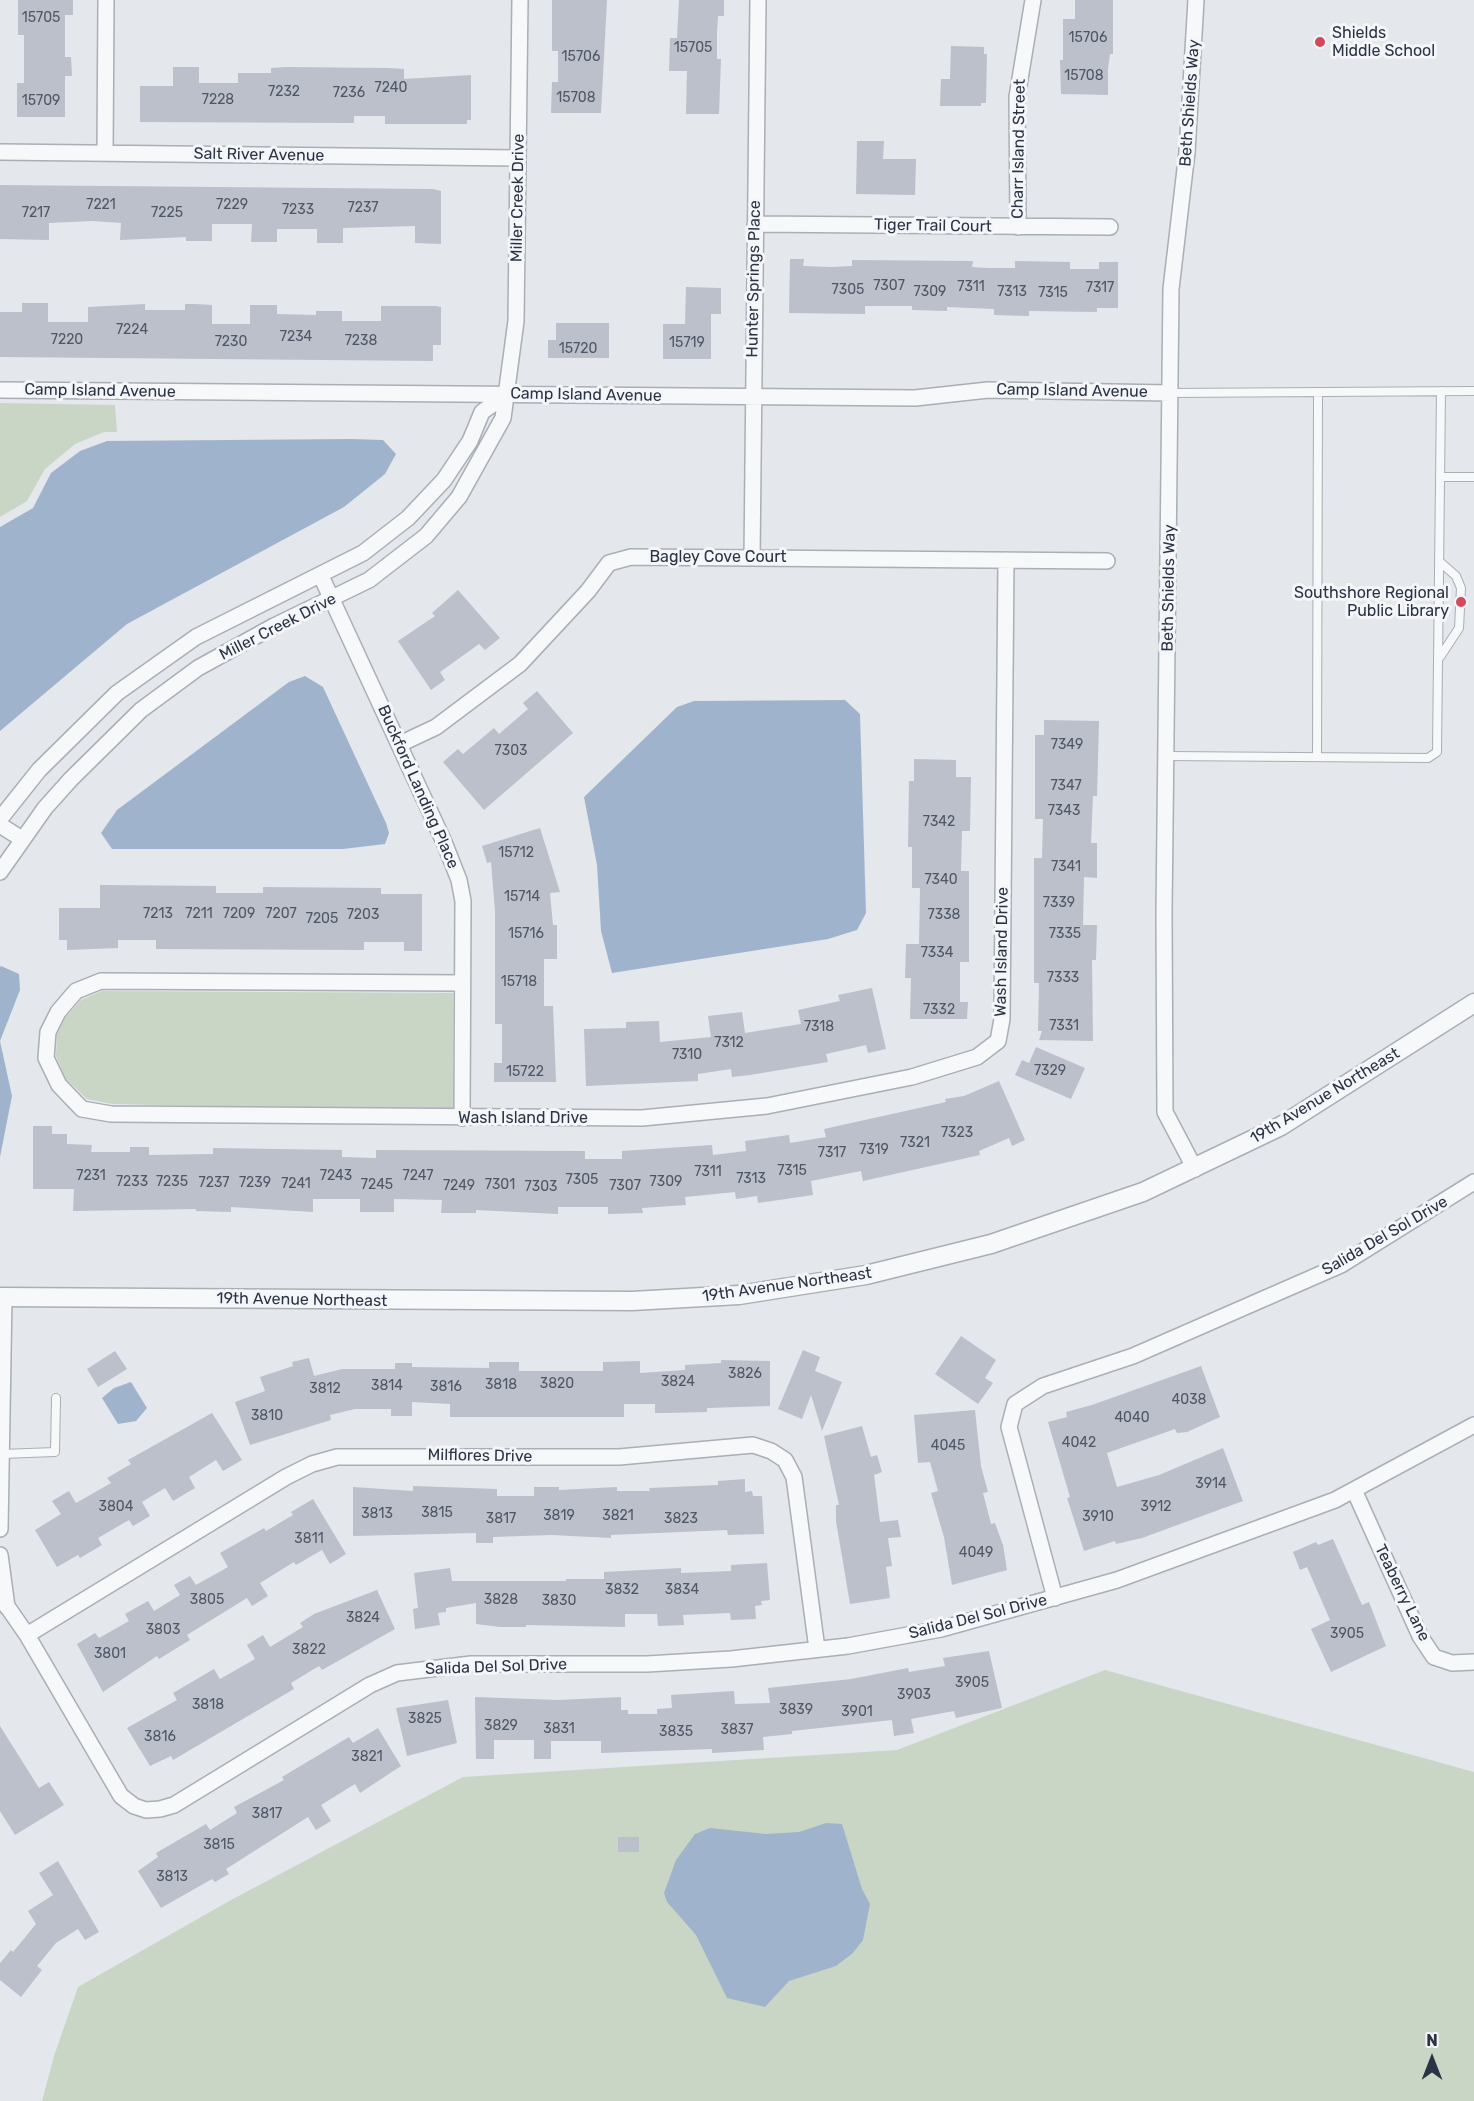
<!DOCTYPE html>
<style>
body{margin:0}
#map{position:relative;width:1474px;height:2101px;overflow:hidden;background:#e4e7ec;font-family:Rubik,sans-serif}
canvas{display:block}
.north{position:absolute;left:1402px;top:2029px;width:60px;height:60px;-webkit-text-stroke:4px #f4f6f9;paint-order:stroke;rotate:0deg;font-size:16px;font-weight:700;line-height:24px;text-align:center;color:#2b3445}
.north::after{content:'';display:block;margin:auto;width:21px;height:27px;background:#2b3445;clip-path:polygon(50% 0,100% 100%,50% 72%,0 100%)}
</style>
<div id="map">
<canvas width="1474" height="2101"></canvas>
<div class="north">N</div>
</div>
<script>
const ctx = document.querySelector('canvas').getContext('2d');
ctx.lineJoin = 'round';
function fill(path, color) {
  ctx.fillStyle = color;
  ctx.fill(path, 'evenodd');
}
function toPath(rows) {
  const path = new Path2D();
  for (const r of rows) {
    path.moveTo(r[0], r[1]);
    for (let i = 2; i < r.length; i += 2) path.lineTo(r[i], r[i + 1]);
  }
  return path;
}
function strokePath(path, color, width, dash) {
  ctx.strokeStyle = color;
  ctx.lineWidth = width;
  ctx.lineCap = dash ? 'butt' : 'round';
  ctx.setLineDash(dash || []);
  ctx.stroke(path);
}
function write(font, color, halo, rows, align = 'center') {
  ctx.font = font + ' Rubik,sans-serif';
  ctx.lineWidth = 6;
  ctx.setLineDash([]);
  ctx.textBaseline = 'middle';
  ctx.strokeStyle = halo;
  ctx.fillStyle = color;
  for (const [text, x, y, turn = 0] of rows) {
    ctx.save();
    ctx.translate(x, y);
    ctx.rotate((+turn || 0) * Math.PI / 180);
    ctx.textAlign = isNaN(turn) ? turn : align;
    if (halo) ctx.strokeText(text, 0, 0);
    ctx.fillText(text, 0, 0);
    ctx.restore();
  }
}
const green = toPath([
 [0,403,115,405,117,432,104,432,75,444,45,469,27,501,0,517],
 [102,991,453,993,453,1108,207,1106,112,1104,87,1099,66,1079,56,1056,57,1035,65,1018,81,1000],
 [1105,1670,1474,1772,1474,2101,42,2101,54,2056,78,1987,231,1900,463,1777,897,1750]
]);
const water = toPath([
 [351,439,383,440,396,454,385,474,344,507,127,624,0,731,0,527,33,508,51,473,80,451,107,441],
 [305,676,323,687,386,823,389,833,385,844,343,849,112,849,101,833,117,810,289,682],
 [845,700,860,714,866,913,857,930,828,939,612,973,601,931,597,865,584,797,677,707,694,701],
 [1,966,19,974,20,990,0,1041,12,1096,0,1157,0,967],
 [131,1382,147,1408,136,1421,118,1424,102,1398,114,1388],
 [826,1823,842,1824,862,1889,870,1904,863,1940,853,1953,836,1966,789,1981,765,2007,727,1998,696,1935,667,1902,664,1893,676,1860,695,1834,710,1828,766,1834,799,1832]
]);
const building = toPath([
 [18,0,73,0,73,15,65,15,65,57,71,57,72,76,65,76,65,117,17,117,17,83,24,83,24,35,18,35],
 [552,0,607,0,601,113,551,113,552,82,558,82,558,51,552,51],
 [679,0,724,0,724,16,718,16,717,32,717,59,721,59,719,114,686,114,687,71,669,71,670,38,677,38],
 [1075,0,1113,0,1113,54,1110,54,1108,69,1108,95,1061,94,1060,60,1063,60,1063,19,1075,19],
 [951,46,984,47,984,54,987,54,986,103,981,103,981,106,940,106,941,79,950,79],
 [173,67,199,67,199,83,238,83,238,73,271,73,271,68,286,67,389,68,404,69,404,79,471,75,471,120,467,120,467,124,385,124,385,116,354,116,354,123,140,122,140,86,173,86],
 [857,141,884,141,883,159,916,159,915,195,856,194],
 [0,185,433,189,441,191,441,244,415,243,415,226,343,228,343,243,317,243,317,229,277,229,277,242,251,242,252,224,212,224,212,241,186,241,186,237,120,240,121,223,92,221,49,223,49,240,0,239],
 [790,259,804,259,803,266,831,267,852,266,852,260,973,261,972,267,988,268,1015,268,1015,261,1070,262,1070,269,1099,269,1099,262,1118,262,1118,308,1097,308,1097,312,1029,311,1029,316,994,315,994,309,947,307,947,311,912,310,912,306,865,306,865,314,789,313],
 [686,287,721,288,721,314,711,314,711,359,663,359,663,324,685,324],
 [22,303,48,303,48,322,88,322,88,307,145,304,145,310,185,310,185,304,196,304,212,305,212,324,250,324,250,305,277,305,277,314,316,315,316,311,342,311,342,321,381,321,381,306,436,306,441,307,441,345,433,345,433,361,0,357,0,312,22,312],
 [556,323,609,323,609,358,548,358,548,340,556,340],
 [458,590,500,638,485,650,479,644,440,672,445,680,431,690,398,641,435,616,432,613],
 [537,691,573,733,484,810,443,762,458,749,463,754,494,728,499,734,528,709,523,703],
 [1044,720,1099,721,1097,796,1093,796,1091,843,1097,843,1097,878,1084,877,1083,925,1097,925,1096,960,1092,960,1093,1041,1039,1040,1042,1031,1038,1031,1039,983,1034,983,1034,858,1042,858,1043,819,1035,819,1035,735,1044,735],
 [914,759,956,760,956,777,971,777,970,831,962,831,961,871,969,871,969,962,960,962,960,1002,968,1002,967,1019,910,1019,911,978,905,978,906,944,919,944,920,888,912,888,912,847,908,847,909,781,914,781],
 [540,828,560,892,550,893,553,925,557,925,557,959,544,959,544,1006,553,1006,556,1082,494,1082,494,1063,502,1063,502,1024,495,1024,495,911,491,862,487,863,482,846],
 [100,885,216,886,216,893,263,893,263,887,381,888,381,894,422,894,422,951,404,951,404,942,364,942,364,950,156,949,156,940,118,940,118,948,67,950,67,940,59,940,59,908,100,908],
 [872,988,886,1049,868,1053,866,1045,826,1054,828,1062,750,1075,732,1077,731,1069,698,1074,698,1081,586,1086,584,1029,626,1028,626,1022,659,1021,660,1042,711,1037,708,1016,742,1012,745,1033,801,1024,798,1010,840,1001,838,995],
 [1036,1047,1085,1068,1071,1099,1015,1075,1022,1060,1029,1063],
 [999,1081,1025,1140,1012,1146,1009,1138,979,1151,980,1155,863,1181,861,1171,811,1181,813,1195,758,1203,757,1196,736,1199,735,1192,685,1197,686,1205,642,1208,643,1213,608,1214,608,1207,558,1207,558,1214,476,1210,476,1213,441,1213,442,1200,394,1199,394,1212,360,1212,360,1199,313,1199,313,1212,231,1207,231,1212,196,1211,196,1209,73,1211,74,1189,33,1189,33,1126,52,1126,52,1134,67,1134,67,1144,92,1145,91,1152,130,1152,130,1147,149,1147,149,1155,213,1154,213,1148,342,1150,342,1157,376,1158,376,1150,585,1151,585,1159,622,1159,622,1151,712,1145,713,1155,746,1151,745,1141,789,1135,790,1143,826,1137,824,1129,946,1102,945,1099,964,1096],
 [961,1336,996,1360,985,1378,993,1383,978,1404,935,1374],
 [803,1350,820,1357,815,1371,842,1382,822,1431,811,1395,802,1419,778,1409],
 [115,1351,127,1369,98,1387,87,1369],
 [309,1358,314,1376,342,1369,395,1369,395,1363,412,1363,412,1367,489,1368,489,1362,519,1362,519,1371,603,1371,603,1362,640,1361,640,1373,685,1370,685,1365,721,1363,721,1360,770,1361,770,1406,707,1408,707,1412,665,1413,655,1413,655,1404,624,1404,624,1417,450,1417,450,1404,412,1402,412,1416,391,1416,391,1409,355,1409,330,1415,331,1420,250,1445,235,1402,265,1391,260,1377,293,1366,292,1362],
 [1201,1366,1220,1417,1187,1432,1177,1433,1175,1429,1107,1453,1117,1487,1159,1475,1223,1448,1243,1501,1142,1538,1116,1544,1115,1541,1084,1551,1067,1498,1070,1497,1048,1422,1067,1417,1066,1412,1092,1405],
 [975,1410,981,1466,988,1492,983,1493,991,1524,995,1523,1003,1545,1007,1570,952,1585,944,1537,931,1493,938,1491,930,1462,918,1463,914,1415],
 [212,1413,242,1460,223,1471,216,1460,189,1477,195,1488,173,1501,165,1488,142,1502,150,1516,133,1526,129,1520,98,1538,102,1545,80,1558,78,1555,57,1567,35,1530,61,1514,52,1501,69,1491,76,1503,111,1483,107,1478,131,1464,128,1460],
 [862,1426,871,1457,877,1455,882,1472,874,1475,880,1522,898,1520,901,1537,888,1538,892,1566,886,1567,890,1598,850,1604,836,1521,836,1505,839,1505,824,1436],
 [745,1479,745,1492,752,1491,753,1496,762,1496,764,1534,728,1535,727,1530,611,1535,611,1538,552,1535,493,1537,493,1543,476,1543,476,1533,353,1536,353,1487,413,1491,413,1486,497,1489,497,1496,534,1496,534,1487,559,1487,559,1490,617,1487,617,1491,650,1491,649,1488,718,1485,718,1481],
 [313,1499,346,1554,330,1564,322,1550,296,1565,294,1562,260,1583,268,1596,252,1606,247,1598,187,1635,190,1640,159,1659,157,1656,103,1692,77,1644,95,1633,99,1638,129,1621,125,1614,148,1601,154,1611,180,1595,174,1585,190,1576,196,1585,228,1567,220,1553,264,1528,266,1531,293,1515,291,1512],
 [1333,1539,1362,1605,1369,1602,1386,1646,1331,1672,1311,1629,1330,1620,1307,1567,1300,1570,1293,1552,1316,1542,1318,1545],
 [767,1563,770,1600,761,1601,762,1605,755,1606,756,1619,731,1620,730,1613,683,1615,684,1625,658,1626,657,1614,625,1614,625,1627,526,1625,526,1627,501,1627,476,1624,476,1603,446,1608,446,1612,438,1613,440,1625,415,1629,413,1609,418,1608,414,1573,450,1568,452,1581,566,1581,566,1579,604,1579,604,1572,681,1568,681,1573,731,1571,731,1565],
 [377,1590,395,1629,322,1670,319,1666,291,1683,294,1689,173,1760,171,1756,150,1766,127,1728,177,1700,173,1693,214,1669,220,1679,255,1659,247,1645,263,1635,270,1647,303,1627,300,1623,314,1614],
 [989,1651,1002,1708,956,1718,954,1711,911,1719,914,1733,894,1736,892,1720,792,1731,792,1734,763,1737,764,1750,712,1753,712,1749,601,1753,601,1741,551,1741,551,1759,534,1759,534,1740,494,1740,494,1759,476,1759,475,1697,558,1700,621,1697,621,1710,628,1710,628,1714,657,1714,657,1709,672,1708,671,1695,734,1691,735,1704,770,1703,768,1688,851,1679,908,1668,909,1672,945,1666,943,1658],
 [448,1700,457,1743,407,1756,396,1708],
 [0,1726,39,1788,49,1782,64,1805,15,1835,0,1811],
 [378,1728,401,1766,360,1793,355,1784,321,1805,331,1821,316,1830,308,1817,226,1869,229,1874,215,1882,212,1879,161,1908,138,1871,158,1857,156,1853,206,1824,210,1830,237,1813,234,1807,284,1780,282,1777,302,1765,349,1737,353,1743],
 [618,1837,639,1837,639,1852,618,1852],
 [58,1861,99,1932,85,1940,78,1929,56,1943,37,1966,42,1970,21,1997,0,1980,0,1963,11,1950,13,1952,36,1924,28,1911,53,1895,39,1873]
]);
const service = toPath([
 [1171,393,1474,391],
 [1440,477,1474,477],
 [1440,657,1459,628,1461,588,1456,576,1440,562],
 [1167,756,1428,758,1437,752,1441,391],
 [1317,757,1318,392],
 [2,1454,55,1452,56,1398]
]);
const minor = toPath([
 [0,152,518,158],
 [105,153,106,0],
 [755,224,1110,227],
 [1018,227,1017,97,1033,0],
 [0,390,915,398,988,390,1171,393],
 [752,558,758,0],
 [321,576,444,842,459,880,463,901,462,1118],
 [400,744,436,727,520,664,588,591,609,563,631,557,1107,561],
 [0,819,39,770,117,693,196,637,363,553,408,518,444,480,470,441,482,412,506,395],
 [0,825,22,839],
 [0,872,45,808,71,779,141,710,198,668,274,626,369,580,426,536,459,497,503,418,516,321,520,0],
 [462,983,101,981,76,991,58,1012,48,1032,46,1058,59,1085,82,1109,111,1114,642,1118,767,1106,912,1077,977,1057,998,1041,1002,1019,1006,560],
 [1195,1169,1165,1112,1164,914,1171,289,1187,152,1196,0],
 [1354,1490,1420,1636,1434,1657,1452,1663,1474,1662],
 [0,1529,4,1297],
 [0,1555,7,1607],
 [0,1596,27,1635,121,1796,134,1806,146,1810,160,1809,174,1805,370,1685,397,1673,471,1664,647,1664,731,1659,848,1646,941,1629,1117,1580,1335,1500,1474,1425],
 [1055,1598,1009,1427,1015,1404,1043,1386,1133,1356,1341,1265,1474,1182],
 [27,1635,286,1477,312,1464,337,1457,619,1457,753,1445,771,1451,785,1460,794,1477,817,1649]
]);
const tertiary = toPath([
 [0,1297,632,1301,739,1295,866,1275,991,1244,1143,1192,1281,1126,1474,1003]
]);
const markers = [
 [1320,42,6,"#d1495b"],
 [1461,602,6,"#d1495b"]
];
const numberNames = [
 ["15705",41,18],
 ["15706",1088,38],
 ["15705",693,48],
 ["15706",581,57],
 ["15708",1084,76],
 ["7240",391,88],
 ["7232",284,92],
 ["7236",349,93],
 ["15708",576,98],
 ["7228",218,100],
 ["15709",41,101],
 ["7221",101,205],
 ["7229",232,205],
 ["7237",363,208],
 ["7233",298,210],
 ["7217",36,213],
 ["7225",167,213],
 ["7307",889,286],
 ["7311",971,287],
 ["7317",1100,288],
 ["7305",848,290],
 ["7309",930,292],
 ["7313",1012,292],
 ["7315",1053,293],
 ["7224",132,330],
 ["7234",296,337],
 ["7220",67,340],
 ["7238",361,341],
 ["7230",231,342],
 ["15719",687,343],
 ["15720",578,349],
 ["7349",1067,745],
 ["7303",511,751],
 ["7347",1066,786],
 ["7343",1064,811],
 ["7342",939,822],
 ["15712",516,853],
 ["7341",1066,867],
 ["7340",941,880],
 ["15714",522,897],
 ["7339",1059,903],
 ["7213",158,914],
 ["7211",199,914],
 ["7209",239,914],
 ["7207",281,914],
 ["7203",363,915],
 ["7338",944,915],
 ["7205",322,919],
 ["15716",526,934],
 ["7335",1065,934],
 ["7334",937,953],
 ["7333",1063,978],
 ["15718",519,982],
 ["7332",939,1010],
 ["7331",1064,1026],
 ["7318",819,1027],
 ["7312",729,1043],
 ["7310",687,1055],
 ["7329",1050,1071],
 ["15722",525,1072],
 ["7323",957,1133],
 ["7321",915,1143],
 ["7319",874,1150],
 ["7317",832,1153],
 ["7315",792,1171],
 ["7311",708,1172],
 ["7231",91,1176],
 ["7243",336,1176],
 ["7247",418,1176],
 ["7313",751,1179],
 ["7305",582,1180],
 ["7233",132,1182],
 ["7235",172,1182],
 ["7309",666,1182],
 ["7237",214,1183],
 ["7239",255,1183],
 ["7241",296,1184],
 ["7245",377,1185],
 ["7301",500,1185],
 ["7249",459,1186],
 ["7307",625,1186],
 ["7303",541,1187],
 ["3826",745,1374],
 ["3824",678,1382],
 ["3820",557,1384],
 ["3818",501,1385],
 ["3814",387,1386],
 ["3816",446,1387],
 ["3812",325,1389],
 ["4038",1189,1400],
 ["3810",267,1416],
 ["4040",1132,1418],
 ["4042",1079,1443],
 ["4045",948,1446],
 ["3914",1211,1484],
 ["3804",116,1507],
 ["3912",1156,1507],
 ["3815",437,1513],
 ["3813",377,1514],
 ["3819",559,1516],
 ["3821",618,1516],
 ["3910",1098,1517],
 ["3817",501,1519],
 ["3823",681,1519],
 ["3811",309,1539],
 ["4049",976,1553],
 ["3832",622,1590],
 ["3834",682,1590],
 ["3805",207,1600],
 ["3828",501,1600],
 ["3830",559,1601],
 ["3824",363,1618],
 ["3803",163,1630],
 ["3905",1347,1634],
 ["3822",309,1650],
 ["3801",110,1654],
 ["3905",972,1683],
 ["3903",914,1695],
 ["3818",208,1705],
 ["3839",796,1710],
 ["3901",857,1712],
 ["3825",425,1719],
 ["3829",501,1726],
 ["3831",559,1729],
 ["3837",737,1730],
 ["3835",676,1732],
 ["3816",160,1737],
 ["3821",367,1757],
 ["3817",267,1814],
 ["3815",219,1845],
 ["3813",172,1877]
];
const poiNames = [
 ["Shields",1332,33],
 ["Middle School",1332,51],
 ["Southshore Regional",1449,593,"right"],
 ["Public Library",1449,611,"right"]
];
const streetNames = [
 ["Beth Shields Way",1190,103,-86],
 ["Charr Island Street",1019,149,-89],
 ["Salt River Avenue",259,155,1],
 ["Miller Creek Drive",518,198,-89],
 ["Tiger Trail Court",933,226,1],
 ["Hunter Springs Place",754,279,-89],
 ["Camp Island Avenue",100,391,1],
 ["Camp Island Avenue",1072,391,1],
 ["Camp Island Avenue",586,395,1],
 ["Bagley Cove Court",718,557],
 ["Beth Shields Way",1169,588,-89],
 ["Miller Creek Drive",278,627,-27],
 ["Buckford Landing Place",418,787,66],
 ["Wash Island Drive",1002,952,-89],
 ["19th Avenue Northeast",1325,1096,-31],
 ["Wash Island Drive",523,1118],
 ["Salida Del Sol Drive",1385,1236,-30],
 ["19th Avenue Northeast",787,1285,-8],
 ["19th Avenue Northeast",302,1300,1],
 ["Milflores Drive",480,1456,1],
 ["Teaberry Lane",1402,1593,64],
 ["Salida Del Sol Drive",978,1617,-14],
 ["Salida Del Sol Drive",496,1667,-2]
];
fill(green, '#c9d6c5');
fill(water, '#9fb4cc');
fill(building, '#bbc0ca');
strokePath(service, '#a9aeb7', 10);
strokePath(minor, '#a9aeb7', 18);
strokePath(tertiary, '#a9aeb7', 21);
strokePath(service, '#f7f8fa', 8);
strokePath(minor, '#f7f8fa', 15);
strokePath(tertiary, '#f7f8fa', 18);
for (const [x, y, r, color] of markers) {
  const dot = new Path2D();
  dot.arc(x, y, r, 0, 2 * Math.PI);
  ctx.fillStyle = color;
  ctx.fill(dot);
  strokePath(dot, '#f4f6f9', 2);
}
write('14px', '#4f5766', null, numberNames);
write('16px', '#2b3445', '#f4f6f9', poiNames, 'left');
write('16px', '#2b3445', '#f4f6f9', streetNames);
</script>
